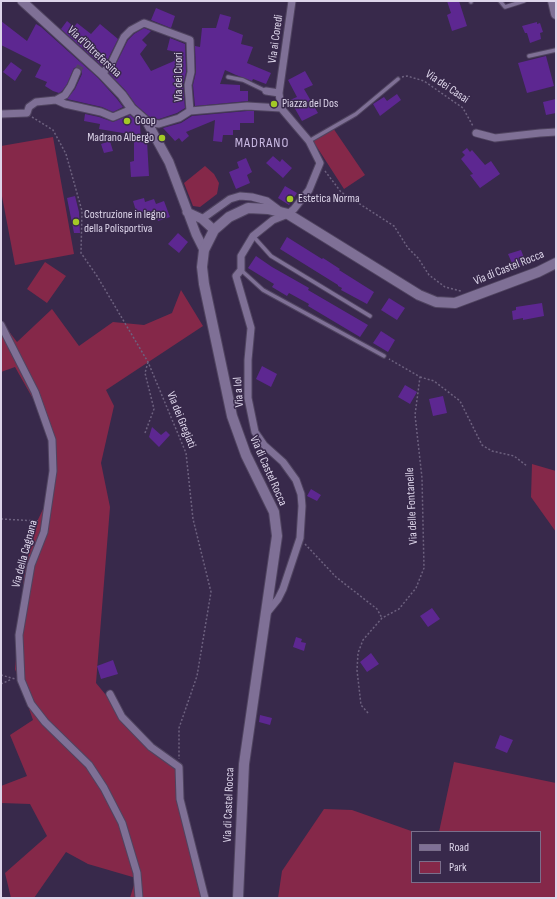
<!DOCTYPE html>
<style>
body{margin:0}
#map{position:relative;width:557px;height:899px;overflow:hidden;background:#38294b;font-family:"Sofia Sans Condensed",sans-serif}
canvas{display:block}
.frame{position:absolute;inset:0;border:2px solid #ddd5ea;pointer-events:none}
.legend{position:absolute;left:411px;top:831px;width:130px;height:52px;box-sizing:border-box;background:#38294b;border:1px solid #7a6e8b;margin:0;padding:5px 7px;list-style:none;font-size:12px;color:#ddd5ea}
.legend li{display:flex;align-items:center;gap:8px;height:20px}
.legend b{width:20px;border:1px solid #7a6e8b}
</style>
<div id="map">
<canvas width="557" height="899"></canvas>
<div class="frame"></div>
<ul class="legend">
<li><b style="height:5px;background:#7f7096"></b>Road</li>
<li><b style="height:11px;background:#852849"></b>Park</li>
</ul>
</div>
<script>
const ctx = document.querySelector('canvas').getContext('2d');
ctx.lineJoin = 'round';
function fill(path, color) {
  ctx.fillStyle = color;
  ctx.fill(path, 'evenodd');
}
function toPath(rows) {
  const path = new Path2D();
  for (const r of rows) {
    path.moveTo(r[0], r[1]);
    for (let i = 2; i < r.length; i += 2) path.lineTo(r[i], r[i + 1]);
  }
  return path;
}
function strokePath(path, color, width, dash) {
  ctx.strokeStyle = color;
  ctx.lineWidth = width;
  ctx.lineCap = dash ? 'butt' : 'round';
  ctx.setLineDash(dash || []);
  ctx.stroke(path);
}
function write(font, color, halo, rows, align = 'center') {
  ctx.font = font + ' "Sofia Sans Condensed",sans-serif';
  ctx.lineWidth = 3;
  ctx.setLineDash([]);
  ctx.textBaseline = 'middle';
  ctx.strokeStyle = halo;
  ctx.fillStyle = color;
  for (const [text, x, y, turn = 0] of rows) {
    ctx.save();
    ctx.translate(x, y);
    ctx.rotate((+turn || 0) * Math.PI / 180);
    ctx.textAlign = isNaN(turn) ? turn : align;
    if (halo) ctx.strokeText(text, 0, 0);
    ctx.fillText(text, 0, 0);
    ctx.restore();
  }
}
const green = toPath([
 [333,128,365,175,344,189,313,141],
 [53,137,74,254,15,265,1,191,1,146],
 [205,166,214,174,219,183,217,194,200,207,193,206,184,183],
 [45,262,66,276,47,303,27,289],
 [181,290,203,326,106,390,114,406,101,463,110,507,96,683,143,740,180,769,182,806,206,898,130,898,136,878,88,864,66,852,34,898,11,898,5,873,47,836,30,804,1,803,1,786,27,776,10,735,33,720,15,669,24,577,34,528,55,484,53,434,15,367,1,372,1,321,17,342,52,309,79,346,113,322,144,325,172,313],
 [532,464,556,471,556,532,531,497],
 [454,762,556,783,556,898,278,898,282,871,324,809,352,810,414,832,412,832,412,882,540,882,540,832,439,832]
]);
const building = toPath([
 [447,1,459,1,467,26,452,31,447,15,451,13],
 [156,8,175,16,171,28,151,20],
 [220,14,231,17,228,29,243,35,241,44,253,47,247,63,271,73,266,84,253,79,252,81,236,75,225,70,220,84,240,85,240,91,248,91,248,101,195,106,193,85,196,72,195,46,200,47,202,28,216,28],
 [1,21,27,41,36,24,41,27,98,78,117,99,123,107,113,112,102,107,67,99,75,89,82,74,81,69,79,67,74,68,73,70,67,84,62,91,59,93,53,91,45,86,47,82,35,77,41,65,1,45],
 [67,21,74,27,77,23,91,34,100,24,118,39,108,59,102,66,61,29],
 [537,22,537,24,540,23,543,32,540,33,541,39,530,43,527,33,525,33,522,26],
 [144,28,151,31,142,40,147,45,140,54,151,71,174,61,176,52,167,50,170,38,185,44,186,72,183,85,185,108,177,113,159,119,151,118,136,105,126,91,109,73,116,64,128,40,134,34],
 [546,56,554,86,527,93,518,63],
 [11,62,22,70,15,81,3,72],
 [305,71,313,85,304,89,318,113,302,121,290,100,297,97,288,80],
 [397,94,401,100,380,116,373,104,384,97,387,101],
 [556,99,556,113,546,115,543,102],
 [247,111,254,111,254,123,240,123,240,130,233,130,233,135,223,135,222,142,213,141,215,120,186,132,189,136,182,142,179,138,175,141,163,128,181,123,192,116],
 [85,114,99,117,113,122,130,115,140,124,141,141,147,141,149,176,131,177,130,162,134,161,134,135,129,134,129,133,123,133,99,129,100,124,84,121],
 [110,141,113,151,104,153,101,144],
 [467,148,470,152,472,150,485,165,491,161,500,174,480,188,470,175,473,174,461,159,465,155,462,152],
 [273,156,280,162,282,159,292,168,283,178,266,163],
 [246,158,252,172,247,175,250,183,236,189,229,172,239,168,237,162],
 [285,186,297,193,289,205,278,198],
 [75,196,79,212,80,233,74,233,67,198],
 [144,198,145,202,154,199,156,204,164,201,170,217,158,221,156,214,147,217,145,211,137,214,133,201],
 [178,233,188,242,179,253,168,244],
 [287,237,322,259,323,258,340,269,339,270,374,292,367,304,341,290,342,288,338,286,338,285,280,249],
 [521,250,526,263,514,268,508,254],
 [256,256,272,267,309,288,308,290,368,325,360,337,308,306,309,304,289,293,287,296,272,287,274,284,248,268],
 [389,298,405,308,397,320,381,310],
 [542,303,544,316,523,320,523,318,513,320,512,311,516,310,516,307],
 [381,331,395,340,388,352,373,343],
 [262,366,277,374,271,387,256,379],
 [405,385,417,392,410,404,398,397],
 [443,396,447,413,433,416,429,399],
 [152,427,161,435,166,431,170,435,159,447,149,437],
 [311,489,321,495,317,501,307,496],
 [432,608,440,619,428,627,420,616],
 [296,637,302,639,301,642,306,643,304,651,293,647],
 [371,653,379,664,367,672,360,662],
 [113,660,118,674,101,679,97,666],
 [260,715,272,718,270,725,259,722],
 [500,735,513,740,507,753,495,748]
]);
const minorTunnel = toPath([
 [77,72,83,62]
]);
const path = toPath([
 [402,77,407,76,424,81,463,108,473,126],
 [32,117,53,130,66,154,82,211,81,253,97,276,148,362,186,453,193,519,211,592,197,676,179,728,179,759],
 [325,171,341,192,394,226,408,248,418,258,429,275,445,287,461,291],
 [420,377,434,381,460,401,482,445,492,451,514,456,527,466],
 [145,433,154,409,145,373,148,362],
 [1,519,38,521],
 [305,544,336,577,377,609,382,618],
 [1,675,15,679],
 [1,684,12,679],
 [368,713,361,705,357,670,358,653,363,640,382,618,399,609,416,588,424,568,422,478,415,415,420,377,389,359]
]);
const service = toPath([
 [500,1,505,7,524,1],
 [471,2,471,1],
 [529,56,556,50],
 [228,77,243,80,266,91],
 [309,141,356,114,398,79],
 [253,236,271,256,370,316],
 [241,270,263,290,384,356]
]);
const minor = toPath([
 [102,74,112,62,124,37,131,30,144,23,190,40,191,72,188,85,190,111],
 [266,91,279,93],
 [56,100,65,95,71,86,77,72],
 [1,114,27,113,29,107,36,102,56,100,65,104,101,112,113,117,132,109],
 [147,122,159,124,179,118,190,111,247,106,281,108],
 [476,133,495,138,540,133,556,132],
 [202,219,230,199,240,196,252,197,267,201,279,210],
 [1,325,35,392,52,440,53,471,44,532,31,565,19,635,21,680,31,704,45,722,89,765,104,788,122,823,137,873,139,898],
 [266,614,278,599,283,589,300,538,302,506,301,494,296,480,283,462,264,445,255,432,248,398,248,360,251,328,236,276,241,270,241,256,253,236,273,220,288,214,294,209,309,190,320,163,309,141,281,108,279,93,292,1],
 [110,694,122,717,151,747,179,767,180,799,205,898]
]);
const tertiary = toPath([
 [22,1,102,74,122,95,132,109,147,122,169,162,196,234,204,250],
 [187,212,202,219,214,230]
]);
const secondary = toPath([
 [553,1,556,14],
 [238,898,244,764,277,536,274,512,246,455,232,416,204,284,202,267,204,250,214,230,229,217,248,208,268,209,288,214,419,295,436,302,455,303,538,272,556,263]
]);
const markers = [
 [274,104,4,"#a3c926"],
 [127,121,4,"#a3c926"],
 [162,138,4,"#a3c926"],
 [290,199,4,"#a3c926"],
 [76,222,4,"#a3c926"]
];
const streetNames = [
 ["Via ai Coredi",276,39,-82],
 ["Via d'Oltrefersina",94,52,43],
 ["Via dei Cuori",179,77,-90],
 ["Via dei Casai",447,87,34],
 ["Via di Castel Rocca",509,268,-22],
 ["Via a Iol",239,392,-94],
 ["Via dei Gregiati",181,420,68],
 ["Via di Castel Rocca",268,471,66],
 ["Via delle Fontanelle",412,506,-93],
 ["Via della Cagnana",25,554,-75],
 ["Via di Castel Rocca",229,805,-88]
];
const poiNames = [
 ["Piazza del Dos",282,104],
 ["Coop",135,121],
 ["Madrano Albergo",154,138,"right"],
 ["Estetica Norma",298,199],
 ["Costruzione in legno",84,215],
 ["della Polisportiva",84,229]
];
const quarterNames = [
 ["MADRANO",262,143]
];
fill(green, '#852849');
fill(building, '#5d2791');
strokePath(minorTunnel, '#514363', 7, [7, 3.5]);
strokePath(service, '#504460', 5.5);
strokePath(minor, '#504460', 9);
strokePath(tertiary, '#504460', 11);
strokePath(secondary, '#504460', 12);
strokePath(path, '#6d617f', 1.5, [2, 2]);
strokePath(service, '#7f7096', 3.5);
strokePath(minor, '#7f7096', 7);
strokePath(tertiary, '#7f7096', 9);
strokePath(secondary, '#7f7096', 10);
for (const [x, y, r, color] of markers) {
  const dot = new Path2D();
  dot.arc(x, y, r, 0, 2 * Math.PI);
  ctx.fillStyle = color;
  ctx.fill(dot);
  strokePath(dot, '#38294b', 1.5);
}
write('12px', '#ddd5ea', '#38294b', streetNames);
write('12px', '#ddd5ea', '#38294b', poiNames, 'left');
ctx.letterSpacing = '1px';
write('14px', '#cabae4', '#38294b', quarterNames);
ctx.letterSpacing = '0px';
</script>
